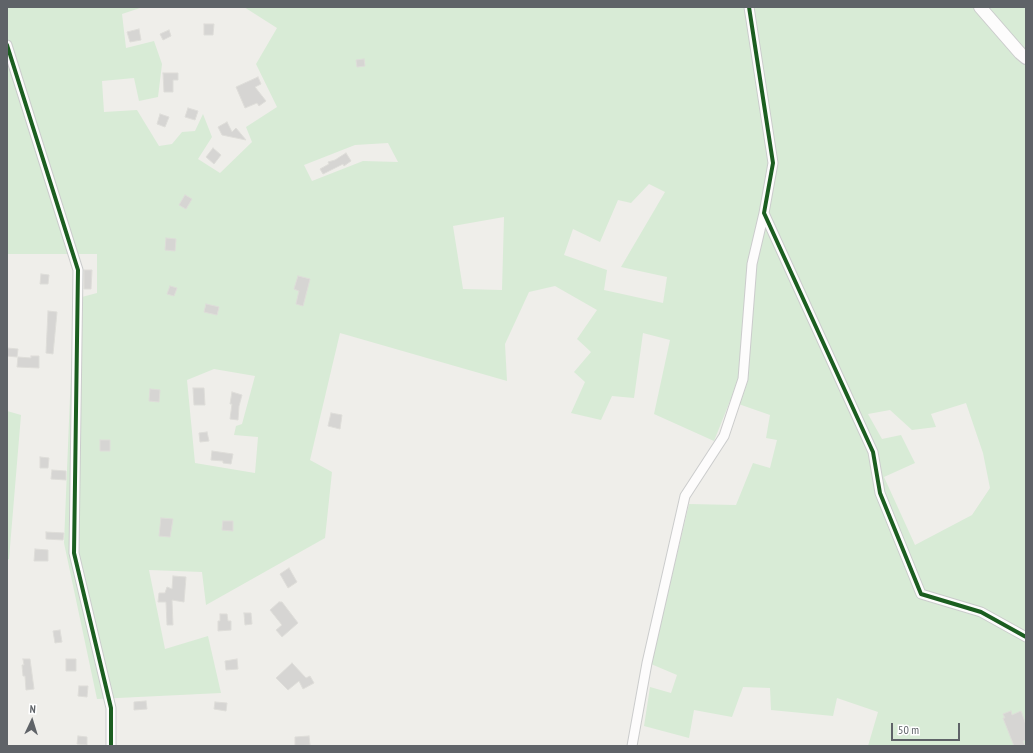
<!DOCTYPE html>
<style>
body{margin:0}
#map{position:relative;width:1033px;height:753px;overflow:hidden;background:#efeeea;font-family:"PT Sans Narrow",sans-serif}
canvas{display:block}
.frame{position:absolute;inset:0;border:8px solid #5f6368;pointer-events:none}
.north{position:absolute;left:12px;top:701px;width:40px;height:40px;-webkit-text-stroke:3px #fff;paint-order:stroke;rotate:4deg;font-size:11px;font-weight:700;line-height:16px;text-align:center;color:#5f6368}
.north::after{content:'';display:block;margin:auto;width:14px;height:18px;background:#5f6368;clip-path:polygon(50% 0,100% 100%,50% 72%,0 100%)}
.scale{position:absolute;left:891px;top:723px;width:69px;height:18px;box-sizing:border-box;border:2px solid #5f6368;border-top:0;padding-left:5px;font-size:12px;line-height:14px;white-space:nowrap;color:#5f6368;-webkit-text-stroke:3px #fff;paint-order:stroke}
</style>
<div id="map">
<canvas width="1033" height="753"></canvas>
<div class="frame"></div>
<div class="north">N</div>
<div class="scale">50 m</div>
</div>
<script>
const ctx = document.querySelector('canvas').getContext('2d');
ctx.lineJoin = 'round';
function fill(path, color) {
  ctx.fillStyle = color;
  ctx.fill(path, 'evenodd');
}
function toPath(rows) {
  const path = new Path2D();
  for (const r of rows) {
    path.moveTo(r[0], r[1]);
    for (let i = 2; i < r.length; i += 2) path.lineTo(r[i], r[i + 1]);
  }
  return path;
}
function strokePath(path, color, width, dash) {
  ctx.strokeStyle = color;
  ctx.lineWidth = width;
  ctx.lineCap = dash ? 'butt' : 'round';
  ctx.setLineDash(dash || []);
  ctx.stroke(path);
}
const green = toPath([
 [7,7,143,7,122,14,126,48,154,41,162,64,158,97,139,101,134,78,102,81,104,112,137,110,159,146,172,144,182,132,195,131,203,114,212,137,198,159,220,173,252,142,246,127,277,107,256,64,277,28,244,7,1026,7,1026,746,868,746,878,712,837,698,833,716,771,710,770,688,743,687,732,717,694,710,689,738,644,726,650,687,671,693,677,675,651,664,689,504,736,505,753,463,770,468,777,440,766,438,770,415,730,401,714,441,654,414,670,340,643,333,634,398,612,396,601,420,571,413,585,382,574,372,591,352,577,339,597,310,555,286,529,292,505,344,507,381,340,333,310,460,332,472,325,538,206,605,202,572,149,570,165,649,208,636,221,693,97,699,64,543,74,299,97,293,97,254,7,254],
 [388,143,398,162,363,161,312,181,304,165,355,145],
 [649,184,665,192,621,267,667,277,663,303,604,290,607,270,564,255,573,229,600,242,618,200,631,203],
 [504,217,502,290,463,289,453,226],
 [214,369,255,376,242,424,236,426,234,435,258,437,255,473,195,463,187,380],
 [966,403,983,453,990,488,972,515,915,545,884,477,915,463,901,435,882,439,868,414,890,410,912,430,936,427,931,414],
 [7,411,21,415,9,559,7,560]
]);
const building = toPath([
 [204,24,214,24,213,35,204,35,204,24],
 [139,29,141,40,130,42,127,32,139,29],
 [169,30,171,36,163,40,160,34,169,30],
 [364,59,365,66,357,67,356,60,364,59],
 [163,73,178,73,178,80,173,80,173,92,164,92,163,73],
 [258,77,261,84,255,87,266,101,259,106,257,103,245,108,236,87,258,77],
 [188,108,198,111,195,120,185,117,188,108],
 [160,114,169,117,165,127,157,124,160,114],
 [227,122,232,132,236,128,246,140,222,135,218,127,227,122],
 [213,148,221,155,214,164,206,157,213,148],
 [346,153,351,161,344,166,343,164,323,174,320,169,329,164,328,162,335,160,346,153],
 [185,195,192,199,186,209,179,205,185,195],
 [166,238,176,239,175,251,165,250,166,238],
 [84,270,92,270,91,289,84,289,84,270],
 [41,274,49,275,48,284,40,284,41,274],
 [298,276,310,279,303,306,296,304,299,291,294,289,298,276],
 [170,286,177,288,174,296,167,294,170,286],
 [206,304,219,307,217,315,204,312,206,304],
 [48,311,57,312,53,354,46,353,48,311],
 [7,348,18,349,17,357,7,356,7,348],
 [31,356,39,356,39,368,17,367,18,357,31,358,31,356],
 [193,388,204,388,205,405,194,405,193,388],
 [150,389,160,390,159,402,149,401,150,389],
 [232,392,242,395,239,406,238,420,230,419,232,404,230,404,232,392],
 [331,413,342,415,340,429,328,426,331,413],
 [207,432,209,441,200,442,199,433,207,432],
 [100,440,110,440,110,451,100,451,100,440],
 [212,451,233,454,231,464,223,463,223,461,211,460,212,451],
 [40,457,49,458,48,468,40,468,40,457],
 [52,470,66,471,66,480,51,479,52,470],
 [161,518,173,519,170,537,159,536,161,518],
 [223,521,233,521,233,531,222,530,223,521],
 [46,532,64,533,63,540,46,539,46,532],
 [35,549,48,550,48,561,34,561,35,549],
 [289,568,297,582,288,588,280,574,289,568],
 [173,576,186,577,184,602,172,600,173,625,167,625,166,602,158,602,159,593,165,593,167,587,172,589,173,576],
 [279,602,282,602,298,623,282,637,276,630,282,625,270,610,279,602],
 [244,613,251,613,252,624,245,625,244,613],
 [220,614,227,614,228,621,231,621,231,630,218,631,218,621,220,621,220,614],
 [60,630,62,642,55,643,53,631,60,630],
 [23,659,30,659,34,689,26,690,25,676,23,676,22,665,24,665,23,659],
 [66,659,76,659,76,671,66,671,66,659],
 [237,659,238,669,226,670,225,661,237,659],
 [292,663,306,678,310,676,314,683,303,689,299,681,288,690,276,678,292,663],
 [79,686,88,686,87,697,78,696,79,686],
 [146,701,147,709,134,710,134,702,146,701],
 [215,702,227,703,226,711,214,709,215,702],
 [1011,711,1012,715,1021,711,1026,725,1026,740,1023,741,1025,746,1014,746,1009,733,1003,718,1005,718,1003,714,1011,711],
 [78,736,87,737,87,745,77,744,78,736],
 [309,736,310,745,295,746,295,737,309,736]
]);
const minor = toPath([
 [749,7,773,163,764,213,873,452,880,493,921,594,981,612,1026,637],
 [7,45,78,270,74,553,111,708,111,746],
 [632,746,647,663,685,496,724,436,743,379,752,264,764,213]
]);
const tertiary = toPath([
 [980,7,1020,53,1026,58]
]);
const cycleway = toPath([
 [749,7,773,163,764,213,873,452,880,493,921,594,981,612,1026,637],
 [7,45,78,270,74,553,111,708,111,746]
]);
fill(green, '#d8ebd6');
fill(building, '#d6d5d3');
strokePath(building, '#deddd9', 1);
strokePath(minor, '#cbcccc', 11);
strokePath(tertiary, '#cbcccc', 14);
strokePath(minor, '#fdfcfc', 9);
strokePath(tertiary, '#fdfcfc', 12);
strokePath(cycleway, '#1b5e20', 4);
</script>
